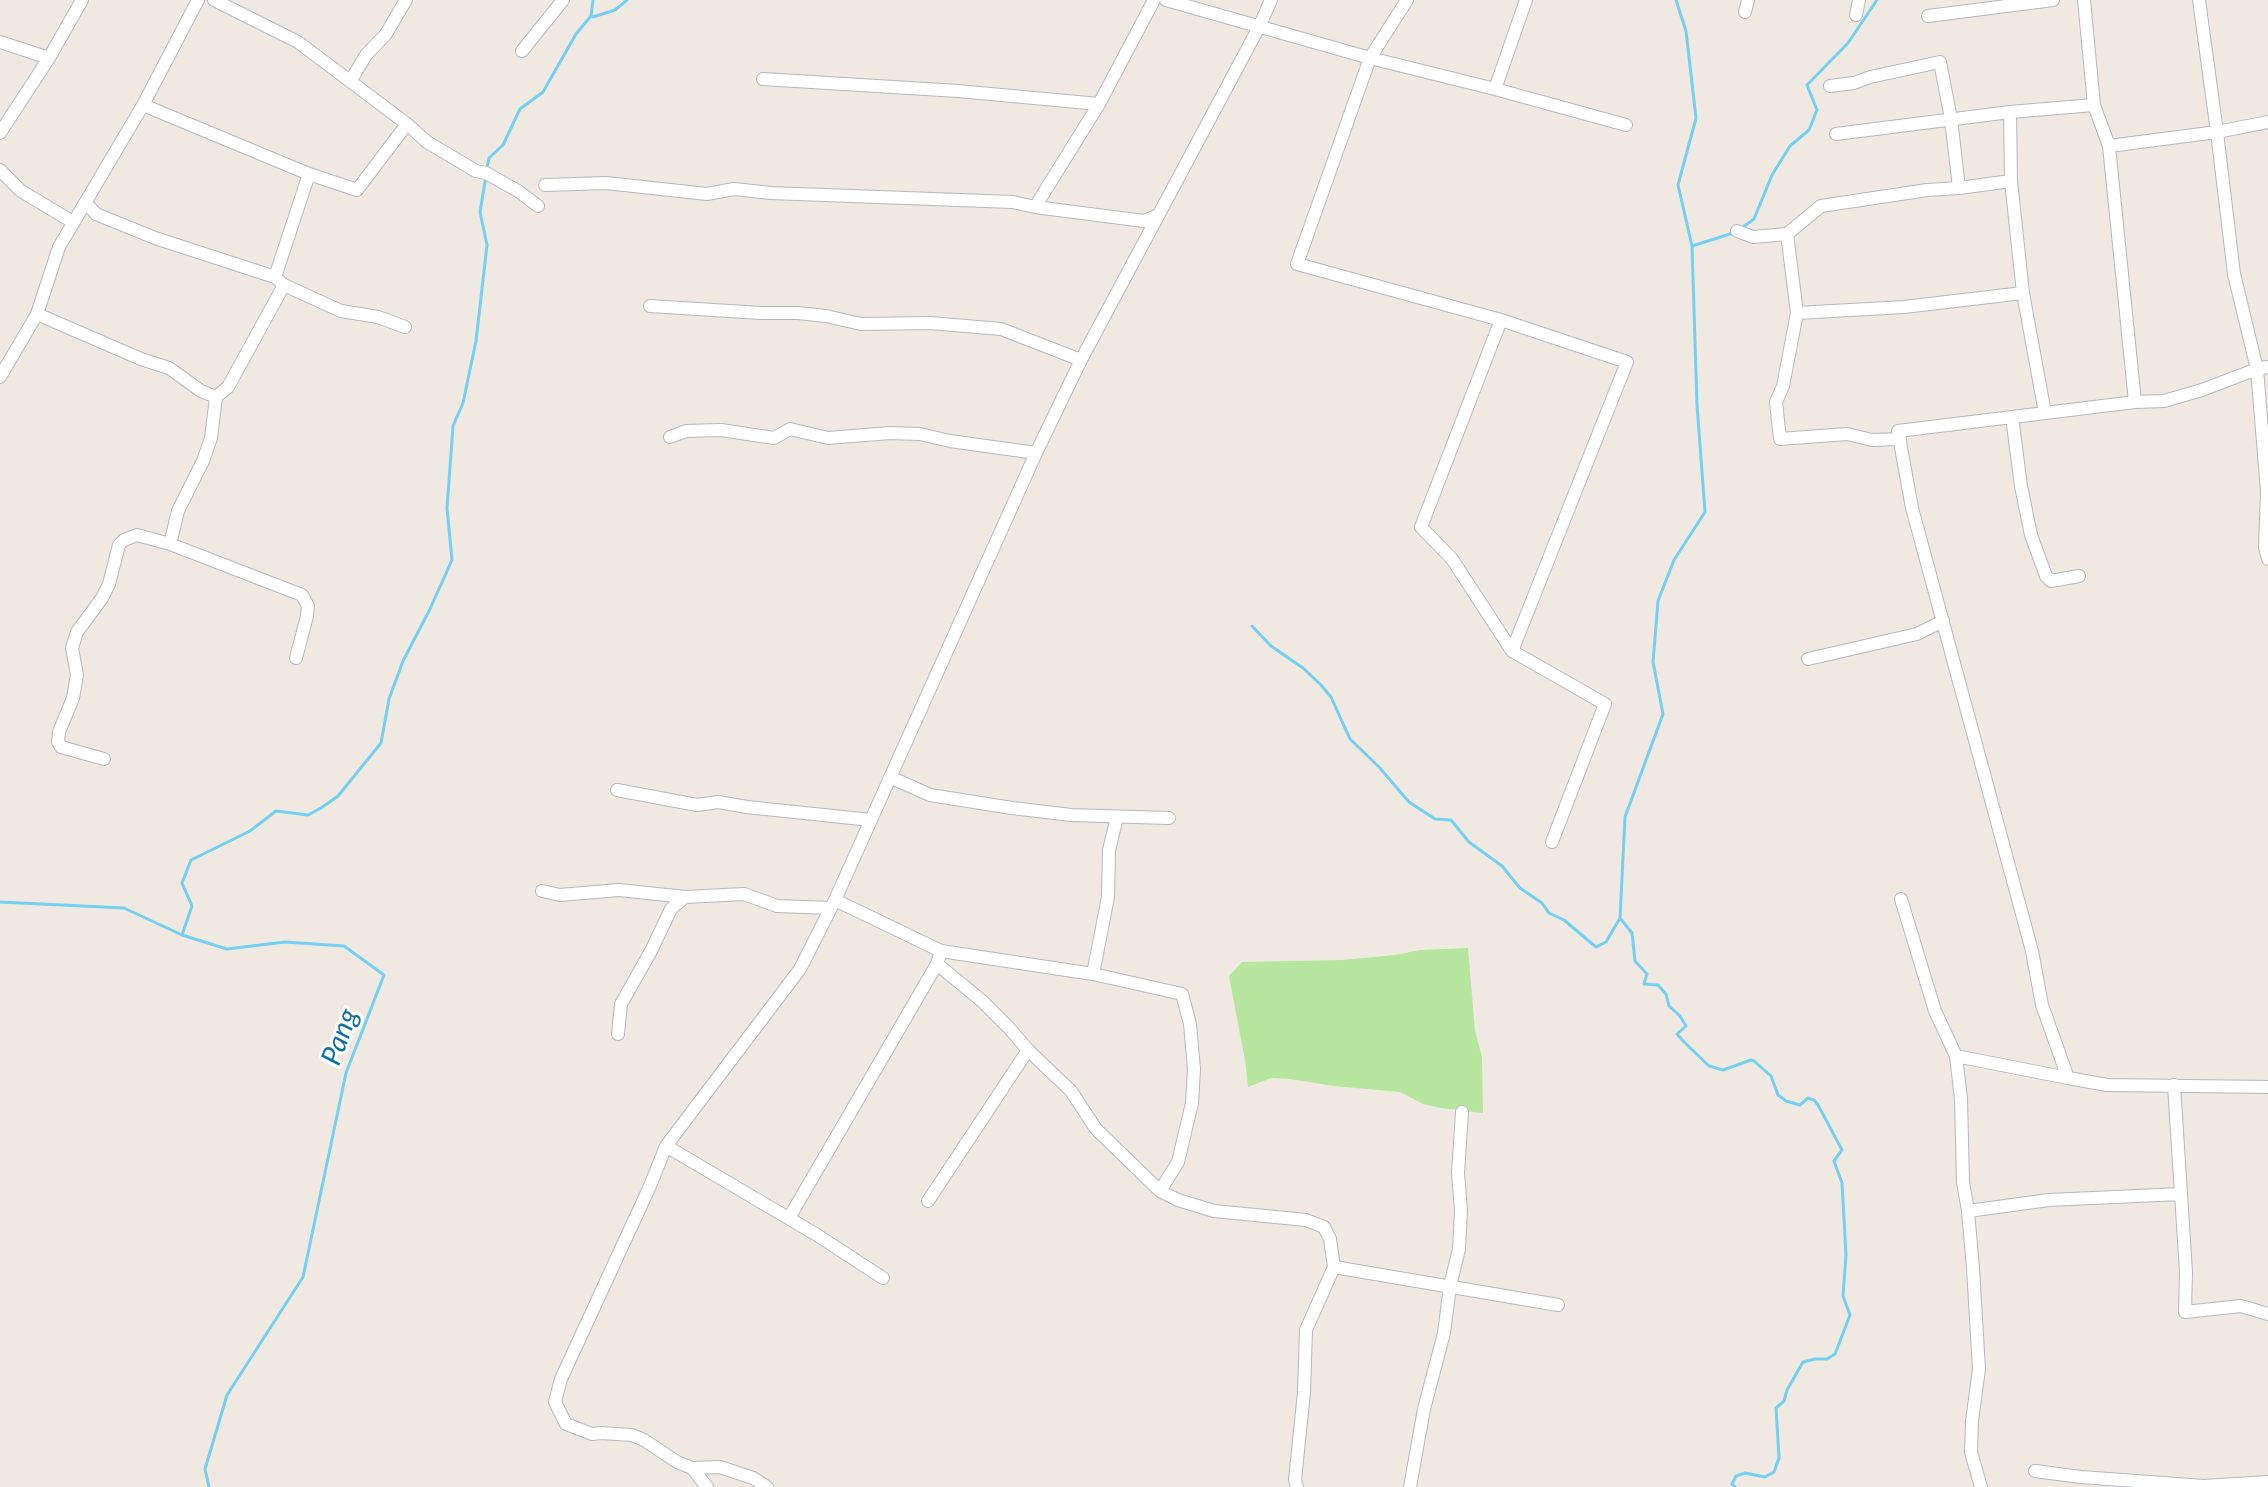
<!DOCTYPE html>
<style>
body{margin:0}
canvas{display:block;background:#efe9e1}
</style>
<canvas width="2268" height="1487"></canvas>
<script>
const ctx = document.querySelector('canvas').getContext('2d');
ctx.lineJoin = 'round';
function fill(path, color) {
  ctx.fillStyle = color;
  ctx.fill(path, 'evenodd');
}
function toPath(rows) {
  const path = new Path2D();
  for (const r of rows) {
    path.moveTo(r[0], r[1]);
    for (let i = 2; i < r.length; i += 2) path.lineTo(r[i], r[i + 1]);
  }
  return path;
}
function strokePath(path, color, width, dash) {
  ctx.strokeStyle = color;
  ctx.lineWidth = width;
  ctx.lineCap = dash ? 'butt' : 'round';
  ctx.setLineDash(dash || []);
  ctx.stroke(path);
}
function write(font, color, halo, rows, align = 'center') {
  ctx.font = font + ' Lato,sans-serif';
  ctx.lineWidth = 6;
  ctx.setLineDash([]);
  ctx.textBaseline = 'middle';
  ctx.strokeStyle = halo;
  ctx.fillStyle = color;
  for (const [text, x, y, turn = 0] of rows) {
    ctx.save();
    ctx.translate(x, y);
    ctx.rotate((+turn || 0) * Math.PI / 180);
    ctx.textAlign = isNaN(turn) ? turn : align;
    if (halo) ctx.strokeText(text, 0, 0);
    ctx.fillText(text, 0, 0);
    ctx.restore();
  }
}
const green = toPath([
 [1468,948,1475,1031,1482,1057,1483,1113,1441,1108,1423,1104,1400,1092,1334,1086,1290,1079,1271,1078,1248,1087,1246,1066,1229,976,1242,962,1343,960,1395,955,1420,950]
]);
const stream = toPath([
 [1676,0,1686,31,1696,118,1678,185,1692,246,1697,405,1705,512,1674,560,1658,601,1653,662,1663,714,1625,817,1620,918,1632,933,1635,961,1647,974,1644,984,1658,985,1666,994,1669,1006,1680,1016,1686,1026,1677,1034,1684,1042,1709,1066,1723,1070,1751,1060,1754,1061,1771,1076,1778,1095,1786,1101,1800,1105,1808,1098,1814,1100,1818,1105,1842,1150,1834,1161,1842,1183,1846,1255,1843,1296,1850,1315,1835,1354,1827,1359,1815,1359,1803,1362,1787,1390,1784,1401,1776,1408,1779,1458,1774,1472,1765,1477,1745,1473,1736,1476,1732,1484,1735,1487],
 [591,16,593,17,615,10,627,0],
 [487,168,489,158,503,145,520,109,543,92,576,34,591,16,593,0],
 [1743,227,1754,219,1772,175,1790,146,1809,130,1817,110,1807,85,1848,43,1877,0],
 [1692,246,1733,233],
 [1252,626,1271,646,1303,668,1321,685,1331,697,1350,739,1379,767,1409,802,1435,819,1451,820,1469,842,1502,866,1520,888,1542,903,1549,913,1564,920,1596,947,1606,942,1620,918],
 [0,902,124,908,182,935,227,949,285,942,344,946,384,975,346,1073,303,1277,227,1395,205,1469,209,1487],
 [182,935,192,906,182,883,191,860,250,831,276,811,308,815,321,808,338,796,381,743,389,699,403,661,430,609,452,560,447,508,453,426,463,403,476,341,487,245,480,212,486,176]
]);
const street = toPath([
 [214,0,298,42,407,124,427,142,476,171,486,173,518,191,538,206],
 [1166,0,1370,58,1495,89,1626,125],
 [1407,0,1370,58,1297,264,1501,320,1627,362,1512,651],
 [2084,0,2094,105,2109,146,2135,402],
 [2199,0,2217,132,2234,274,2257,369,2267,491,2265,547,2268,559],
 [1745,12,1748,0],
 [1856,15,1859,0],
 [1928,16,2053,0],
 [0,42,49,58],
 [522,51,563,0],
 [763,79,958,91,1099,104],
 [351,80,366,55,386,34,406,0],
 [1830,86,1854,83,1870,77,1940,62,1951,119,1959,188],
 [1495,89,1526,0],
 [143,105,309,174,357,190,407,124],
 [2010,112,2011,181,2023,293,2045,413],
 [0,133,49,58,82,0],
 [1836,134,2010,112,2094,105],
 [2109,146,2217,132,2268,122],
 [0,170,21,191,73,222],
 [545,185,606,183,707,194,734,189,771,193,1013,202,1035,207,1144,221,1156,216],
 [86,203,96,214,155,238,275,277,284,285,341,311,378,317,405,327],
 [1035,207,1099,104,1154,0],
 [1737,231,1753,237,1787,234,1821,206,1927,190,1959,188,2011,181],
 [1787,234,1797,313,1783,386,1776,402,1780,439,1847,434,1872,440,1900,439],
 [275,277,309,174],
 [650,306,761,313,798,313,826,316,861,324,930,323,1001,329,1081,360],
 [1797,313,1904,307,2023,293],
 [37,314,141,359,169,368,201,391,216,397],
 [1501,320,1421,527,1452,559,1512,651,1605,704,1552,842],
 [2268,367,2257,369,2202,390,2164,401,2135,402,1898,431,1912,508,2032,951,2042,1005,2068,1078,2107,1085,2268,1087],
 [0,377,37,314,59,247,143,105,198,0],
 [2012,417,2021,486,2031,535,2046,576,2051,581,2079,576],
 [670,437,686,431,721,430,774,438,790,429,828,438,890,433,920,434,950,441,1036,453],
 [170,544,302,595,308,606,307,616,296,658],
 [1808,659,1917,634,1943,621],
 [104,759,61,747,58,742,59,732,73,698,77,675,72,648,77,632,102,598,109,584,119,545,124,540,137,535,170,544,178,511,203,461,211,438,216,397,228,387,284,285],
 [890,777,930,795,1012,808,1071,815,1169,818],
 [617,790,697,805,718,802,747,807,871,820],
 [542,891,560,895,619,890,685,897,744,894,777,906,831,908],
 [1901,899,1935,1011,1956,1056,1961,1099,1963,1182,1968,1211,1973,1268,1979,1369,1972,1421,1971,1452,1981,1487],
 [835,900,941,951,1093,974,1182,994,1190,1024,1194,1069,1192,1103,1178,1162,1160,1191],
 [941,951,937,964,982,1001,1010,1029,1028,1050,1071,1091,1096,1129,1160,1191,1178,1200,1214,1211,1306,1220,1324,1227,1330,1239,1334,1267,1306,1330,1304,1392,1295,1480,1297,1487],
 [1093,974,1108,897,1109,850,1117,817],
 [618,1034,621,1004,651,951,671,909,685,897],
 [1956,1056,2068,1078],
 [2174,1085,2186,1272,2185,1312,2241,1306,2268,1314],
 [666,1146,817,1235,883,1278],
 [928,1201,1028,1050],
 [1968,1211,2049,1200,2181,1194],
 [789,1218,937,964],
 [1334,1267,1558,1305],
 [692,1468,720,1467,753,1478,767,1487],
 [2035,1471,2081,1477,2204,1486,2268,1482],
 [707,1487,692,1468,677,1462,644,1440,632,1435,601,1433,592,1434,566,1424,555,1402,561,1379,650,1186,666,1146,800,969,835,900,1036,453,1081,360,1259,27,1271,0],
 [1410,1487,1424,1409,1444,1333,1450,1286,1459,1249,1461,1210,1458,1173,1462,1112]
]);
const waterNames = [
 ["Pang",340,1037,-70]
];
fill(green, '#b6e59e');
strokePath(stream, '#75cff0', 3);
strokePath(street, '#b4b7c1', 14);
strokePath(street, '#fff', 12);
write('italic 28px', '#0d6fa3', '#fff', waterNames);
</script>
